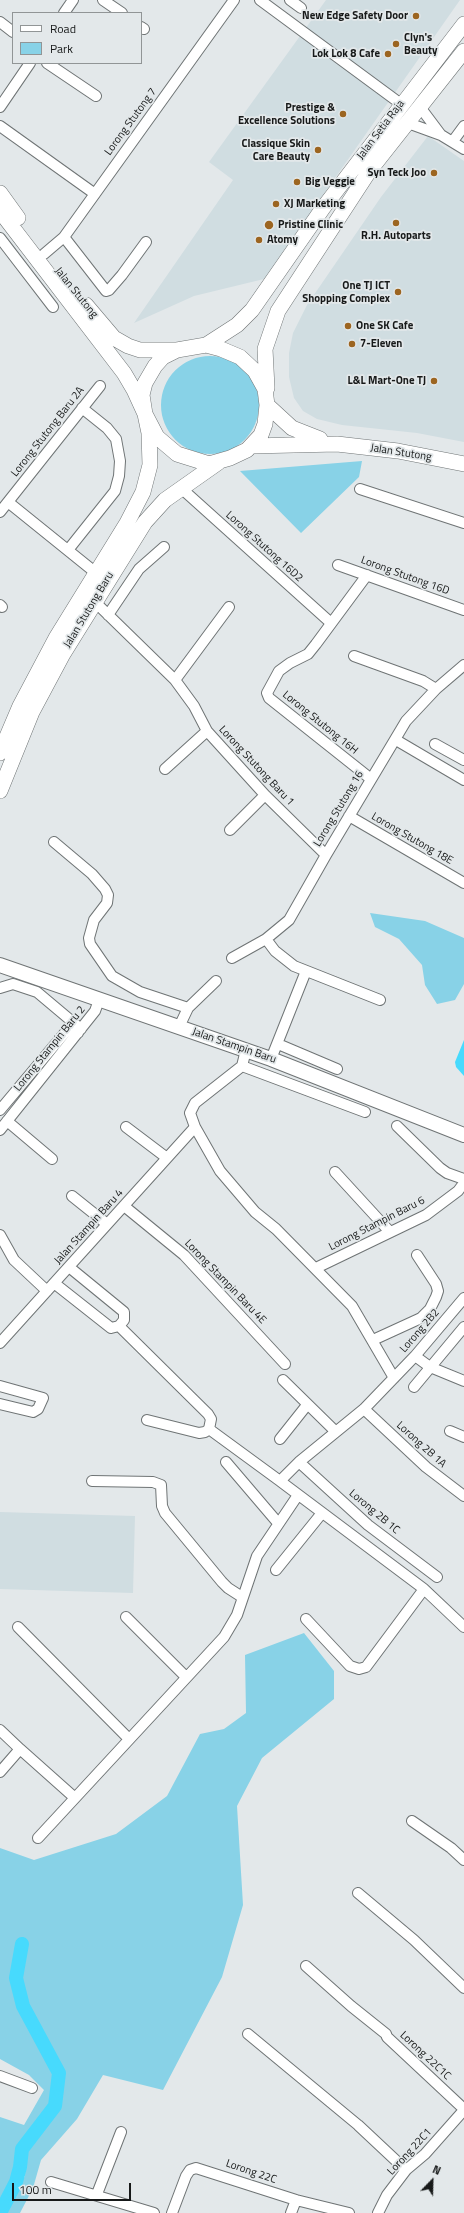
<!DOCTYPE html>
<style>
body{margin:0}
#map{position:relative;width:464px;height:2213px;overflow:hidden;background:#e3e8ea;font-family:"Titillium Web",sans-serif}
canvas{display:block}
.legend{position:absolute;left:12px;top:12px;width:130px;height:52px;box-sizing:border-box;background:#e3e8ea;border:1px solid #919596;margin:0;padding:5px 7px;list-style:none;font-size:12px;color:#171919}
.legend li{display:flex;align-items:center;gap:8px;height:20px}
.legend b{width:20px;border:1px solid #919596}
.north{position:absolute;left:412px;top:2161px;width:40px;height:40px;-webkit-text-stroke:3px #e3e8ea;paint-order:stroke;rotate:23deg;font-size:11px;font-weight:700;line-height:16px;text-align:center;color:#171919}
.north::after{content:'';display:block;margin:auto;width:14px;height:18px;background:#171919;clip-path:polygon(50% 0,100% 100%,50% 72%,0 100%)}
.scale{position:absolute;left:12px;top:2183px;width:119px;height:18px;box-sizing:border-box;border:2px solid #171919;border-top:0;padding-left:5px;font-size:12px;line-height:14px;white-space:nowrap;color:#171919;-webkit-text-stroke:3px #e3e8ea;paint-order:stroke}
</style>
<div id="map">
<canvas width="464" height="2213"></canvas>
<ul class="legend">
<li><b style="height:5px;background:#fff"></b>Road</li>
<li><b style="height:11px;background:#88d2e7"></b>Park</li>
</ul>
<div class="north">N</div>
<div class="scale">100 m</div>
</div>
<script>
const ctx = document.querySelector('canvas').getContext('2d');
ctx.lineJoin = 'round';
function fill(path, color) {
  ctx.fillStyle = color;
  ctx.fill(path, 'evenodd');
}
function toPath(rows) {
  const path = new Path2D();
  for (const r of rows) {
    if (r.length === 3) {
      path.moveTo(r[0] + r[2], r[1]);
      path.arc(r[0], r[1], r[2], 0, 2 * Math.PI);
      continue;
    }
    path.moveTo(r[0], r[1]);
    for (let i = 2; i < r.length; i += 2) path.lineTo(r[i], r[i + 1]);
  }
  return path;
}
function strokePath(path, color, width, dash) {
  ctx.strokeStyle = color;
  ctx.lineWidth = width;
  ctx.lineCap = dash ? 'butt' : 'round';
  ctx.setLineDash(dash || []);
  ctx.stroke(path);
}
function write(font, color, halo, rows, align = 'center') {
  ctx.font = font + ' "Titillium Web",sans-serif';
  ctx.lineWidth = 3.5;
  ctx.setLineDash([]);
  ctx.textBaseline = 'middle';
  ctx.strokeStyle = halo;
  ctx.fillStyle = color;
  for (const [text, x, y, turn = 0] of rows) {
    ctx.save();
    ctx.translate(x, y);
    ctx.rotate((+turn || 0) * Math.PI / 180);
    ctx.textAlign = isNaN(turn) ? turn : align;
    if (halo) ctx.strokeText(text, 0, 0);
    ctx.fillText(text, 0, 0);
    ctx.restore();
  }
}
const built = toPath([
 [326,0,460,0,264,279,194,296,134,323,233,180,209,162],
 [428,136,464,161,464,442,417,433,342,425,317,419,303,411,294,398,289,377,289,353,293,333,307,305,381,197],
 [0,1512,135,1516,133,1593,0,1589]
]);
const green = toPath([
 [210,405,49],
 [362,461,359,477,301,533,240,471],
 [370,913,425,921,464,938,464,984,455,1000,437,1004,425,985,422,965,399,939,375,927],
 [304,1633,334,1671,334,1699,262,1758,237,1806,243,1905,222,1977,163,2090,103,2075,77,2119,41,2160,33,2188,20,2213,5,2213,25,2176,26,2146,56,2107,50,2107,17,2146,16,2169,0,2209,0,2117,24,2125,44,2090,29,2075,0,2059,0,1848,34,1860,116,1834,167,1796,200,1734,224,1729,246,1713,245,1655]
]);
const water = toPath([
 [464,1040,464,1076,456,1067,455,1062]
]);
const river = toPath([
 [0,2213,16,2182,20,2167,22,2149,55,2106,59,2073,23,2006,16,1978,22,1944]
]);
const street = toPath([
 [103,0,122,13],
 [260,0,401,104],
 [290,0,301,8],
 [64,13,73,0],
 [0,22,13,32],
 [141,27,144,29],
 [47,63,96,96],
 [0,107,30,63],
 [420,107,441,135],
 [408,123,441,135,464,149],
 [0,126,95,194],
 [453,141,464,126],
 [64,237,106,291,109,290,122,275,146,242],
 [0,238,53,307],
 [44,254,64,237,234,0],
 [181,488,331,623],
 [360,489,464,523],
 [8,502,96,573],
 [0,512,100,386],
 [68,550,115,491,119,476,120,461,116,439,107,428,82,408],
 [338,565,464,610],
 [367,575,316,644,308,654,290,663,279,671,267,693,269,698,371,779],
 [94,601,175,680,194,706,207,731,265,795,326,855],
 [0,605,2,607],
 [108,615,139,569,164,547],
 [354,656,423,681,436,689],
 [175,680,229,607],
 [396,740,464,780],
 [435,744,464,760],
 [165,769,207,731],
 [349,816,464,883],
 [230,830,265,795],
 [54,842,92,874,105,889,108,895,107,903,94,920,89,938,90,944,112,976,140,992,188,1008,216,981],
 [266,939,275,951,294,966,380,1000],
 [232,958,266,939,289,920,326,855,406,721,436,689,464,665],
 [0,988,13,984,37,992,81,1029],
 [179,1027,188,1008],
 [278,1044,337,1069],
 [246,1050,242,1066,195,1103,190,1113,195,1127,220,1171,255,1212,276,1229,352,1306,394,1378],
 [271,1059,306,971],
 [242,1066,365,1112],
 [0,1110,68,1029,74,1030,78,1033],
 [7,1121,52,1159],
 [397,1126,440,1168,447,1173,464,1179],
 [126,1127,167,1158],
 [0,1130,95,1011,99,1000],
 [335,1172,390,1232],
 [72,1196,107,1224],
 [124,1206,184,1255,285,1364],
 [0,1235,14,1260,47,1291],
 [316,1268,426,1215,458,1191,464,1183],
 [54,1283,111,1328,119,1326,124,1320,124,1312,69,1267],
 [119,1326,208,1414,211,1419,209,1429],
 [373,1340,421,1318,430,1309,436,1297,438,1291,436,1284,417,1255],
 [0,1343,195,1127],
 [415,1356,430,1367,464,1381],
 [283,1380,335,1431],
 [0,1386,43,1398,38,1409,33,1412,0,1404],
 [414,1387,464,1327],
 [364,1409,426,1467,464,1496],
 [147,1420,199,1433,205,1432,209,1429],
 [209,1429,280,1481],
 [450,1431,464,1437],
 [280,1439,307,1405],
 [226,1462,278,1523],
 [299,1462,368,1525,437,1577],
 [92,1481,153,1482,161,1485,162,1506,165,1513,222,1582,228,1588,242,1597],
 [276,1570,322,1513],
 [424,1589,464,1627],
 [126,1617,186,1677],
 [306,1619,350,1666,359,1669,366,1667,424,1589,280,1481,299,1462,364,1409,415,1356,464,1298],
 [18,1627,129,1739],
 [0,1730,20,1749,0,1772],
 [20,1749,75,1798],
 [412,1821,451,1848,464,1860],
 [38,1838,224,1637,237,1615,257,1556,298,1495],
 [358,1893,414,1940,464,1988],
 [306,1966,351,2006,386,2034,387,2037,464,2109],
 [248,2034,358,2125,406,2170],
 [0,2076,32,2088],
 [51,2182,154,2213],
 [97,2194,121,2132],
 [172,2213,186,2176,190,2170,196,2168,296,2200,349,2213],
 [291,2213,296,2200],
 [378,2213,387,2195,406,2170,425,2154,464,2110]
]);
const secondary = toPath([
 [0,965,271,1059,464,1135]
]);
const primary = toPath([
 [0,193,18,218],
 [0,211,124,373,134,390,145,414,157,437,177,454,209,464,230,458,247,450,261,435,265,424,267,405,265,389,255,371,240,357,221,349,206,345,177,350,163,357,155,366,145,383,142,395,145,414,149,433,150,465,143,492,127,523,56,638,20,706,0,753],
 [86,305,114,338,128,346,140,350,176,350],
 [206,345,237,325,252,310,323,208,464,24],
 [267,388,265,349,278,311,370,170,464,51],
 [267,405,292,428,320,439],
 [251,446,337,444,398,451,464,464],
 [0,791,32,712,63,654,145,522,165,500,219,462]
]);
const markers = [
 [416,16,4,"#9c6520"],
 [396,44,4,"#9c6520"],
 [388,54,4,"#9c6520"],
 [343,114,4,"#9c6520"],
 [318,150,4,"#9c6520"],
 [434,173,4,"#9c6520"],
 [297,182,4,"#9c6520"],
 [276,204,4,"#9c6520"],
 [396,223,4,"#9c6520"],
 [269,225,5,"#9c6520"],
 [259,240,4,"#9c6520"],
 [398,292,4,"#9c6520"],
 [348,326,4,"#9c6520"],
 [352,344,4,"#9c6520"],
 [434,381,4,"#9c6520"]
];
const poiNames = [
 ["New Edge Safety Door",408,16],
 ["Clyn's",404,38,"left"],
 ["Beauty",404,51,"left"],
 ["Lok Lok 8 Cafe",380,54],
 ["Prestige &",335,108],
 ["Excellence Solutions",335,121],
 ["Classique Skin",310,144],
 ["Care Beauty",310,157],
 ["Syn Teck Joo",426,173],
 ["Big Veggie",305,182,"left"],
 ["XJ Marketing",284,204,"left"],
 ["Pristine Clinic",278,225,"left"],
 ["R.H. Autoparts",396,236,"center"],
 ["Atomy",267,240,"left"],
 ["One TJ ICT",390,286],
 ["Shopping Complex",390,299],
 ["One SK Cafe",356,326,"left"],
 ["7-Eleven",360,344,"left"],
 ["L&L Mart-One TJ",426,381]
];
const streetNames = [
 ["Lorong Stutong 7",131,122,-54],
 ["Jalan Setia Raja",381,130,-53],
 ["Jalan Stutong",76,293,51],
 ["Lorong Stutong Baru 2A",48,432,-52],
 ["Jalan Stutong",401,453,9],
 ["Lorong Stutong 16D2",264,547,42],
 ["Lorong Stutong 16D",405,576,20],
 ["Jalan Stutong Baru",89,610,-59],
 ["Lorong Stutong 16H",320,723,39],
 ["Lorong Stutong Baru 1",256,766,47],
 ["Lorong Stutong 16",339,809,-59],
 ["Lorong Stutong 18E",412,839,30],
 ["Jalan Stampin Baru",234,1046,19],
 ["Lorong Stampin Baru 2",50,1049,-51],
 ["Lorong Stampin Baru 6",377,1224,-27],
 ["Jalan Stampin Baru 4",89,1227,-48],
 ["Lorong Stampin Baru 4E",225,1282,46],
 ["Lorong 2B2",420,1331,-49],
 ["Lorong 2B 1A",421,1445,42],
 ["Lorong 2B 1C",374,1512,40],
 ["Lorong 22C1C",425,2056,43],
 ["Lorong 22C1",410,2152,-47],
 ["Lorong 22C",251,2172,19]
];
fill(built, '#d0dde1');
fill(green, '#88d2e7');
fill(water, '#47dafd');
strokePath(river, '#47dafd', 14);
strokePath(street, '#6f7475', 12);
strokePath(secondary, '#6f7475', 16);
strokePath(primary, '#6f7475', 16);
strokePath(street, '#fff', 10);
strokePath(secondary, '#fff', 14);
strokePath(primary, '#fff', 15);
for (const [x, y, r, color] of markers) {
  const dot = new Path2D();
  dot.arc(x, y, r, 0, 2 * Math.PI);
  ctx.fillStyle = color;
  ctx.fill(dot);
  strokePath(dot, '#e3e8ea', 1.5);
}
write('bold 11px', '#171919', '#e3e8ea', poiNames, 'right');
write('11px', '#171919', '#e3e8ea', streetNames);
</script>
